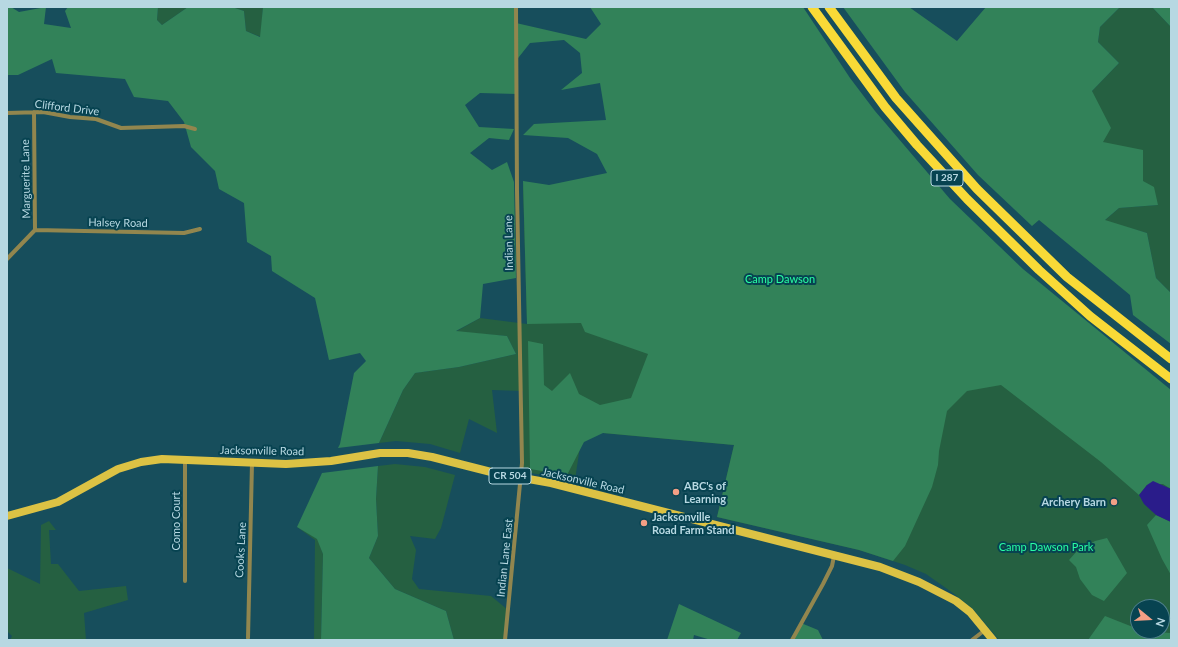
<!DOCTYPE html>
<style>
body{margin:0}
#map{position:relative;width:1178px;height:647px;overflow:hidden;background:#174e5c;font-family:Lato,sans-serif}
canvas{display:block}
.frame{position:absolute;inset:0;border:8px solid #b7d8e2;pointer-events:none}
.north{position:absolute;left:1130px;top:599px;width:40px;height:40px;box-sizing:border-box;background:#074351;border:1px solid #4d7f8b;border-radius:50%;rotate:108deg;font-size:11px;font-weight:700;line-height:16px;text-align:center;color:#b7d8e2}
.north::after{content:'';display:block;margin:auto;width:14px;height:18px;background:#f39f85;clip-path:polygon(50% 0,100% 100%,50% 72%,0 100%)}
</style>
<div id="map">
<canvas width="1178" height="647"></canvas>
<div class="frame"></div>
<div class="north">N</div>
</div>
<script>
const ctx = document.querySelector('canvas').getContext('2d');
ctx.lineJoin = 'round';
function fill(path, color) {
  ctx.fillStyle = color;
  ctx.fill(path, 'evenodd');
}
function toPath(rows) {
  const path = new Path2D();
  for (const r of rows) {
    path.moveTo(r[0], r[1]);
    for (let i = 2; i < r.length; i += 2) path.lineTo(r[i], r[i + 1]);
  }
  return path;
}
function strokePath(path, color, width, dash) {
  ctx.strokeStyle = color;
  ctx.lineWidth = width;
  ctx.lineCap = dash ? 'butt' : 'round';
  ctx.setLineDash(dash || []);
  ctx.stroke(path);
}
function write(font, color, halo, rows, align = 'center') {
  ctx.font = font + ' Lato,sans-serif';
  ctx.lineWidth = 4;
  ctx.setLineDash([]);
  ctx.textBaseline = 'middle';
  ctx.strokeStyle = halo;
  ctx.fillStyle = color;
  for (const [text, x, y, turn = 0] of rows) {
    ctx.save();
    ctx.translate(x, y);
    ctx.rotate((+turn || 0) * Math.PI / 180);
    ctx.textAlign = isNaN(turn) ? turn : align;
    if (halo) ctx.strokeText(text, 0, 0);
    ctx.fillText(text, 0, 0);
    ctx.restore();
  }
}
const green = toPath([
 [158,7,188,7,162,25,157,20],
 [232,7,263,7,261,37,246,31,244,11],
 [1120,7,1152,7,1171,27,1171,293,1156,278,1147,233,1104,221,1119,208,1158,205,1143,182,1103,142,1092,91,1119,63,1098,42,1100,27],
 [877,132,1171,413,1171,640,999,640,973,609,953,593,926,574,905,565,859,550,717,517,734,445,603,433,582,433,575,480,531,473,530,469,523,467,523,391,492,390,497,433,469,419,460,453,430,444,396,441,379,443,403,390,415,373,459,367,516,354,507,336,455,332,480,318,527,324,523,187,625,202],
 [1138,607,1162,607,1162,631,1138,631],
 [395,464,425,467,455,475,441,528,435,539,410,536,416,550,412,579,419,589,491,596,508,610,505,640,454,640,446,611,395,589,369,558,378,536,376,499,378,466],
 [49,521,56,530,49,530,51,564,58,564,79,591,126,586,128,600,84,613,86,640,10,640,12,636,7,631,7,568,40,584,41,525],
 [297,527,318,539,323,554,321,640,314,640,315,540]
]);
const forest = toPath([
 [7,7,11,7,19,12,46,7,44,24,71,28,65,11,68,7,158,7,157,20,162,25,188,7,232,7,244,11,246,31,260,37,263,7,517,7,516,23,586,39,601,24,590,7,803,7,850,78,875,111,950,199,1023,269,1171,390,1171,489,1163,484,1147,485,1139,495,1101,462,1001,385,967,391,947,411,939,451,938,465,932,487,905,546,893,561,859,550,717,517,734,445,603,433,584,442,567,475,530,469,528,341,543,344,544,385,552,391,570,373,579,394,600,405,631,398,648,354,585,332,581,323,527,324,523,181,549,185,607,173,597,154,568,138,523,135,534,124,606,120,600,83,561,90,582,73,580,53,564,40,530,43,515,62,517,94,480,93,465,105,479,127,514,129,509,140,489,138,470,153,492,170,507,162,514,182,516,278,483,284,480,318,456,331,507,336,516,354,459,367,415,373,403,390,379,443,338,448,340,444,354,373,366,361,360,353,329,360,315,298,272,271,271,256,247,242,244,203,219,189,215,171,191,147,184,122,168,101,134,97,125,79,56,73,52,59,18,75,7,75],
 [843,7,909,7,957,41,986,7,1120,7,1100,27,1098,42,1119,63,1092,91,1111,128,1103,142,1143,150,1143,181,1154,187,1158,205,1119,208,1105,220,1147,233,1156,278,1171,293,1171,344,1133,315,1130,295,1039,220,1032,226,978,175,905,92],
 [1152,7,1171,7,1171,27],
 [378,466,376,499,378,536,369,558,395,589,446,611,454,640,321,640,323,554,317,539,297,527,322,473],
 [1156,515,1171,522,1171,575,1162,559,1147,525],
 [1107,538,1127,573,1104,601,1092,595,1080,579,1076,567,1069,560,1077,551,1095,541],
 [679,604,741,633,737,640,711,640,694,635,693,640,667,640],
 [1105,616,1138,629,1138,631,1171,633,1171,640,1088,640],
 [801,623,818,630,823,640,792,640]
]);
const water = toPath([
 [1153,481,1171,489,1171,522,1156,515,1144,504,1139,495,1147,485]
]);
const minor = toPath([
 [7,113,43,112,70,117,96,119,121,128,184,126,195,129],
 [35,230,184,233,200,229],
 [7,259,35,230,34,112],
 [185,581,185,460],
 [248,638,252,463],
 [505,640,522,463,517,191,516,7],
 [792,640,823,584,832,566,834,556],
 [972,640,985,630]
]);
const primary = toPath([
 [7,516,58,502,118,469,141,462,162,459,286,464,331,461,380,453,408,453,432,457,495,473,551,483,880,567,919,582,956,601,970,612,993,640]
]);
const motorway = toPath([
 [812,7,885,107,917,145,967,199,1039,270,1090,316,1171,379],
 [829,7,896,98,977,189,1067,277,1171,359]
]);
const markers = [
 [676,492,4,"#f39f85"],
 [1114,502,4,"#f39f85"],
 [644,523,4,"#f39f85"]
];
const shields = [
 [947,178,32],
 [510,476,42]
];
const shieldNames = [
 ["I 287",947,178],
 ["CR 504",510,476]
];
const streetNames = [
 ["Clifford Drive",67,108,7],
 ["Marguerite Lane",26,179,-91],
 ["Halsey Road",118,223,1],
 ["Indian Lane",509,243,-91],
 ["Jacksonville Road",262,451,1],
 ["Jacksonville Road",583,481,13],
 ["Como Court",176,521,-90],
 ["Cooks Lane",241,550,-87],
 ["Indian Lane East",505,558,-84]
];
const parkNames = [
 ["Camp Dawson",780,279],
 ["Camp Dawson Park",1046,547]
];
const poiNames = [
 ["ABC's of",684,486],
 ["Learning",684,499],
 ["Archery Barn",1106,502,"right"],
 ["Jacksonville",652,517],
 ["Road Farm Stand",652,530]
];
fill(green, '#256041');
fill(forest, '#328259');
fill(water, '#2a1c8a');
strokePath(minor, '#92864e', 4);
strokePath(primary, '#dcc244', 8);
strokePath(motorway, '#f9da37', 9);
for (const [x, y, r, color] of markers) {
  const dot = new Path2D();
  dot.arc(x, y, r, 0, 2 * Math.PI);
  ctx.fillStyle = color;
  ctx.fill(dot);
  strokePath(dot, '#074351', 1.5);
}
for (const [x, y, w] of shields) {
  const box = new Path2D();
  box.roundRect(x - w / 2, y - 8, w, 16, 3);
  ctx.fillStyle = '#074351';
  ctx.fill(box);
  strokePath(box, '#b7d8e2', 1);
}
write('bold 10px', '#b7d8e2', null, shieldNames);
write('11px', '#b7d8e2', '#074351', streetNames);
write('11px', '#28fda2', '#074351', parkNames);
write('bold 11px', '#b7d8e2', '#074351', poiNames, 'left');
</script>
